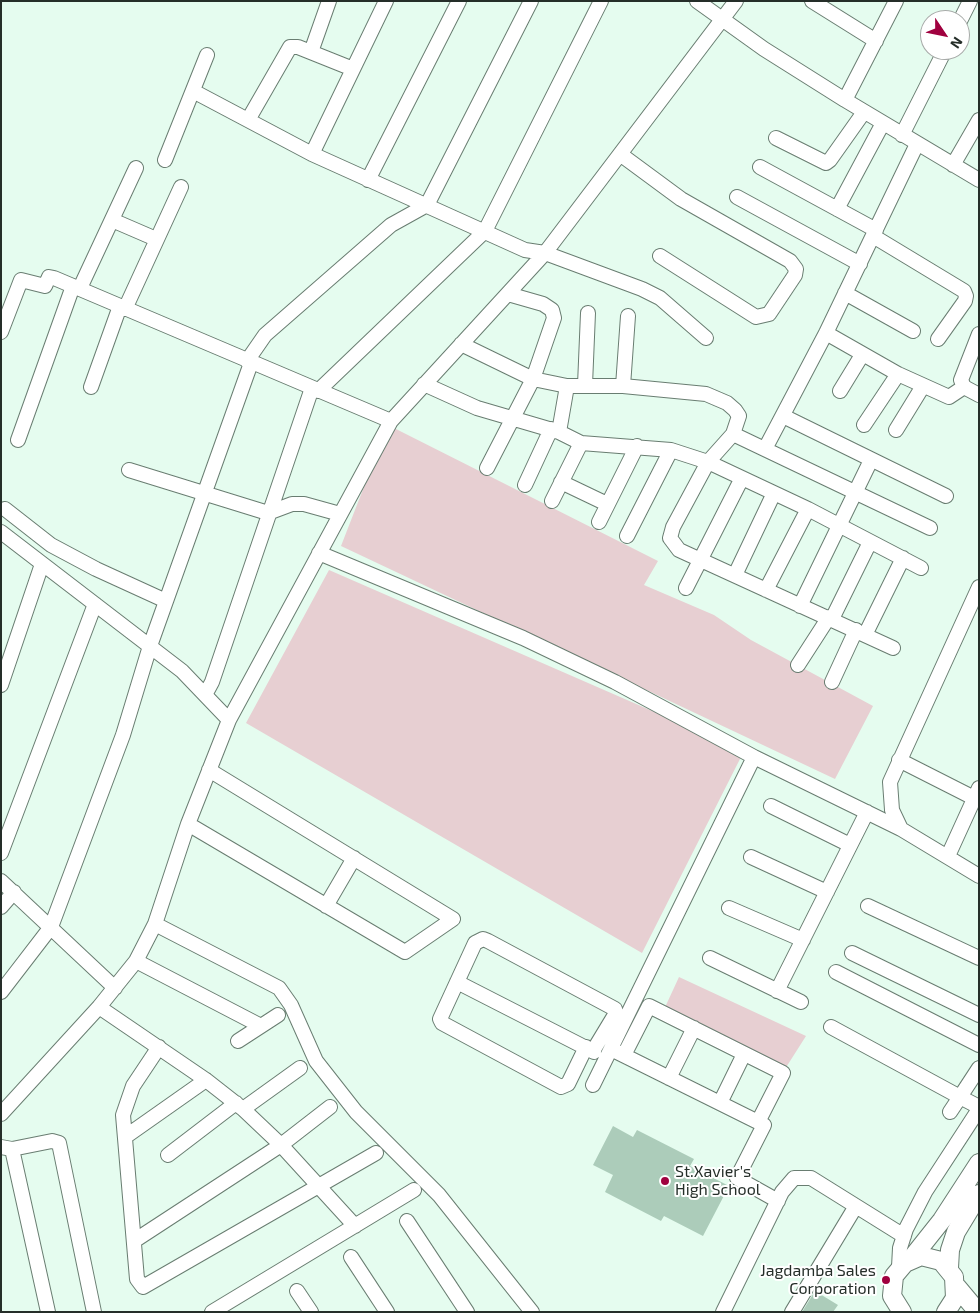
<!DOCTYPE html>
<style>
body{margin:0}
#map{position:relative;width:980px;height:1313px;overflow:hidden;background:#e5fcef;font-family:"Exo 2",sans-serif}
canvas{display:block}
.frame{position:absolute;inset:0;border:2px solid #252e29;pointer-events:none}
.north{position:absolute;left:920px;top:10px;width:50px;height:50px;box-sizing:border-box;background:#fff;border:1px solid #a8aba9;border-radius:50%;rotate:124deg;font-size:14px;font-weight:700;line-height:20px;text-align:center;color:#252e29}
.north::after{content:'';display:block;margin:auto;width:18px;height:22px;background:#a0013f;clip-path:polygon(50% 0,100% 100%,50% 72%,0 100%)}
</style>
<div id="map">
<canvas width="980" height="1313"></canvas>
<div class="frame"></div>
<div class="north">N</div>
</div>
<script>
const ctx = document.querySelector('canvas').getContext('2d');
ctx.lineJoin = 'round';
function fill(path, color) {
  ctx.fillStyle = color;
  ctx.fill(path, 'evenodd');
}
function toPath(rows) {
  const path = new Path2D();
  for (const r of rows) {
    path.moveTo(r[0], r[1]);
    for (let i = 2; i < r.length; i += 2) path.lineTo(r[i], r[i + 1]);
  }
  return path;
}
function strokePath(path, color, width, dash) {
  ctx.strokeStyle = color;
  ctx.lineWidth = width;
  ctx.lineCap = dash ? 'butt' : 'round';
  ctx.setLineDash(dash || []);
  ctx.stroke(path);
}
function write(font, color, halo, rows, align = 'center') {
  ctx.font = font + ' "Exo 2",sans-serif';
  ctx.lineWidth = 4;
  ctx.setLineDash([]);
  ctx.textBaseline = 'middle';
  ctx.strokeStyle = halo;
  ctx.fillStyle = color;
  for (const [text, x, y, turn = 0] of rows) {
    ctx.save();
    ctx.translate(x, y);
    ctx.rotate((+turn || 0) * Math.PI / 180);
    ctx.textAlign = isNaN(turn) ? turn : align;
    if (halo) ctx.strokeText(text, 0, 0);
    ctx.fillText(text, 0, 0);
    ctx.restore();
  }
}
const green = toPath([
 [388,425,658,561,644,585,714,615,751,640,873,706,835,779,341,546],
 [329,570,744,751,642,953,246,723],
 [679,977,806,1036,785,1069,661,1016]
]);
const building = toPath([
 [613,1126,633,1137,637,1130,694,1159,690,1166,729,1186,703,1236,664,1216,661,1221,605,1192,613,1175,593,1165],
 [815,1291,838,1305,833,1312,802,1312]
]);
const minor = toPath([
 [697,1,764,49,845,100,979,180],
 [812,1,876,41],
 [960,21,970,1],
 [311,52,329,1],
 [193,91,312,154,525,250,545,253,642,289,660,298,706,338],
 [845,100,896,1],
 [248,120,290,47,298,47,353,69],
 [902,135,945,50],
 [776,138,826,163,830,160,864,112],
 [312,154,386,1],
 [620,154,681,199,790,261,796,269,795,275,769,314,756,317,660,256],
 [165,160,207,55],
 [953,165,979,120],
 [760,167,876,230],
 [368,180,459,1],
 [737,197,860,264],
 [837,209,883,123],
 [112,220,156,239],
 [873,236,964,291,966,296,965,301,938,339],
 [80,288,136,168],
 [845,293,913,331],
 [125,309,181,187],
 [1,332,21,280,45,286,49,277,54,278,391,421],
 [826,333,898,374,949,397,964,387],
 [979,334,961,380,964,387,979,395],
 [461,344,533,379,567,386,559,432,581,443,671,450,708,462,808,509,921,568],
 [247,361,265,335,391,225,427,205,531,1],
 [424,384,477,408,559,432],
 [585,385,588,313],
 [567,386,623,386,706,394,727,403,735,410,739,416,733,434],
 [623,386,628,316],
 [91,387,120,306],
 [318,391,485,231,601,1],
 [840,391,862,355],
 [783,416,946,496],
 [864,425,898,374],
 [896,430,923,386],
 [18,440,73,286],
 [766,447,826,333,917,144],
 [487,468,533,379,554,318,552,310,543,304,508,294],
 [129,470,268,513,292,504,304,504,340,514],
 [561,482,607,504],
 [525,485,551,429],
 [552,501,581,443],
 [5,509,51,545,96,569,166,601],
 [599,522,637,446],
 [1,532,182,671,229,720],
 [627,536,671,450],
 [319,553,523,638,615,682,754,757,901,829,979,876],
 [735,575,774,493],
 [686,588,742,478],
 [766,590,808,509],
 [800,606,871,460],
 [832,619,870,542],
 [865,635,903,558],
 [893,648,679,550,670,538,673,527,708,462,733,434,930,528],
 [798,665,829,617],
 [832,682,856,630],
 [1,685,42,564],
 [205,695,212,682,312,388],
 [899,760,974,798],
 [771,806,850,845],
 [188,824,405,952,453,919,209,770],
 [901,829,892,810,890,782,979,587],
 [1,853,95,604],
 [948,856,979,788],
 [751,857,827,892],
 [1,881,115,988],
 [326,906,354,858],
 [868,906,979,958],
 [1,907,14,892],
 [729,908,803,940],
 [155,924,279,988,291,1005,316,1061,356,1112,439,1195,532,1312],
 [852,953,979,1015],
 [710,958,801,1002],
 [136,961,261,1026],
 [836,972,979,1045],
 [457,982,594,1052],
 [777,991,867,812],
 [1,992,51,927,123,735,150,646,251,363],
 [99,1007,206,1080,243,1109,281,1145,355,1226],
 [831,1027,960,1097,950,1112],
 [238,1041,278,1015],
 [159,1047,133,1086,123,1115,137,1279,143,1287,376,1153],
 [586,1047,568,1084,561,1087,442,1023,440,1019,475,943,483,939,488,941,615,1009,616,1013,593,1051],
 [611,1049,764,1125,737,1178,778,1201],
 [624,1055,649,1006,783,1073,758,1122],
 [979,1068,960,1097,979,1107],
 [669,1078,694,1028],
 [593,1085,754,757],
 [720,1103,744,1054],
 [243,1109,300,1068],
 [1,1114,99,1007,136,961,155,924,188,824,229,720,391,421,545,253,736,1],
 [125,1137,206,1080],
 [1,1147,12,1149,52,1141,59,1143,94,1312],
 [12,1149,48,1312],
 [168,1155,236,1103],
 [407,1221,467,1312],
 [134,1241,281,1145,330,1107],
 [351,1257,387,1312],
 [899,1267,900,1248,906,1229,925,1192,979,1109],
 [297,1291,311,1312],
 [212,1312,414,1190],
 [723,1312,782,1192,794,1178,811,1178,904,1236],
 [792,1312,856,1206]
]);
const major = toPath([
 [911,1259,942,1220,979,1163],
 [949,1268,950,1250,956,1232,979,1194],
 [957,1287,978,1312],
 [902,1312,892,1296,894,1276,905,1263,921,1256,941,1261,954,1277,955,1298,946,1312]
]);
const markers = [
 [665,1181,5,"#a0013f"],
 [886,1280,5,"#a0013f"]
];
const poiNames = [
 ["St.Xavier's",675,1172],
 ["High School",675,1190],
 ["Jagdamba Sales",876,1271,"right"],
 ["Corporation",876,1289,"right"]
];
fill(green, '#e7cfd2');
fill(building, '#acccba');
strokePath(minor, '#697d71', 16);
strokePath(major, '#697d71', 20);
strokePath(minor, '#fff', 14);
strokePath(major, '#fff', 18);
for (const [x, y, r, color] of markers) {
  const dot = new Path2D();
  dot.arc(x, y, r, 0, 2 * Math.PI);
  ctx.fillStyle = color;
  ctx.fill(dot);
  strokePath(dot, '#fff', 2);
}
write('16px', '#252e29', '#fff', poiNames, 'left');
</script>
